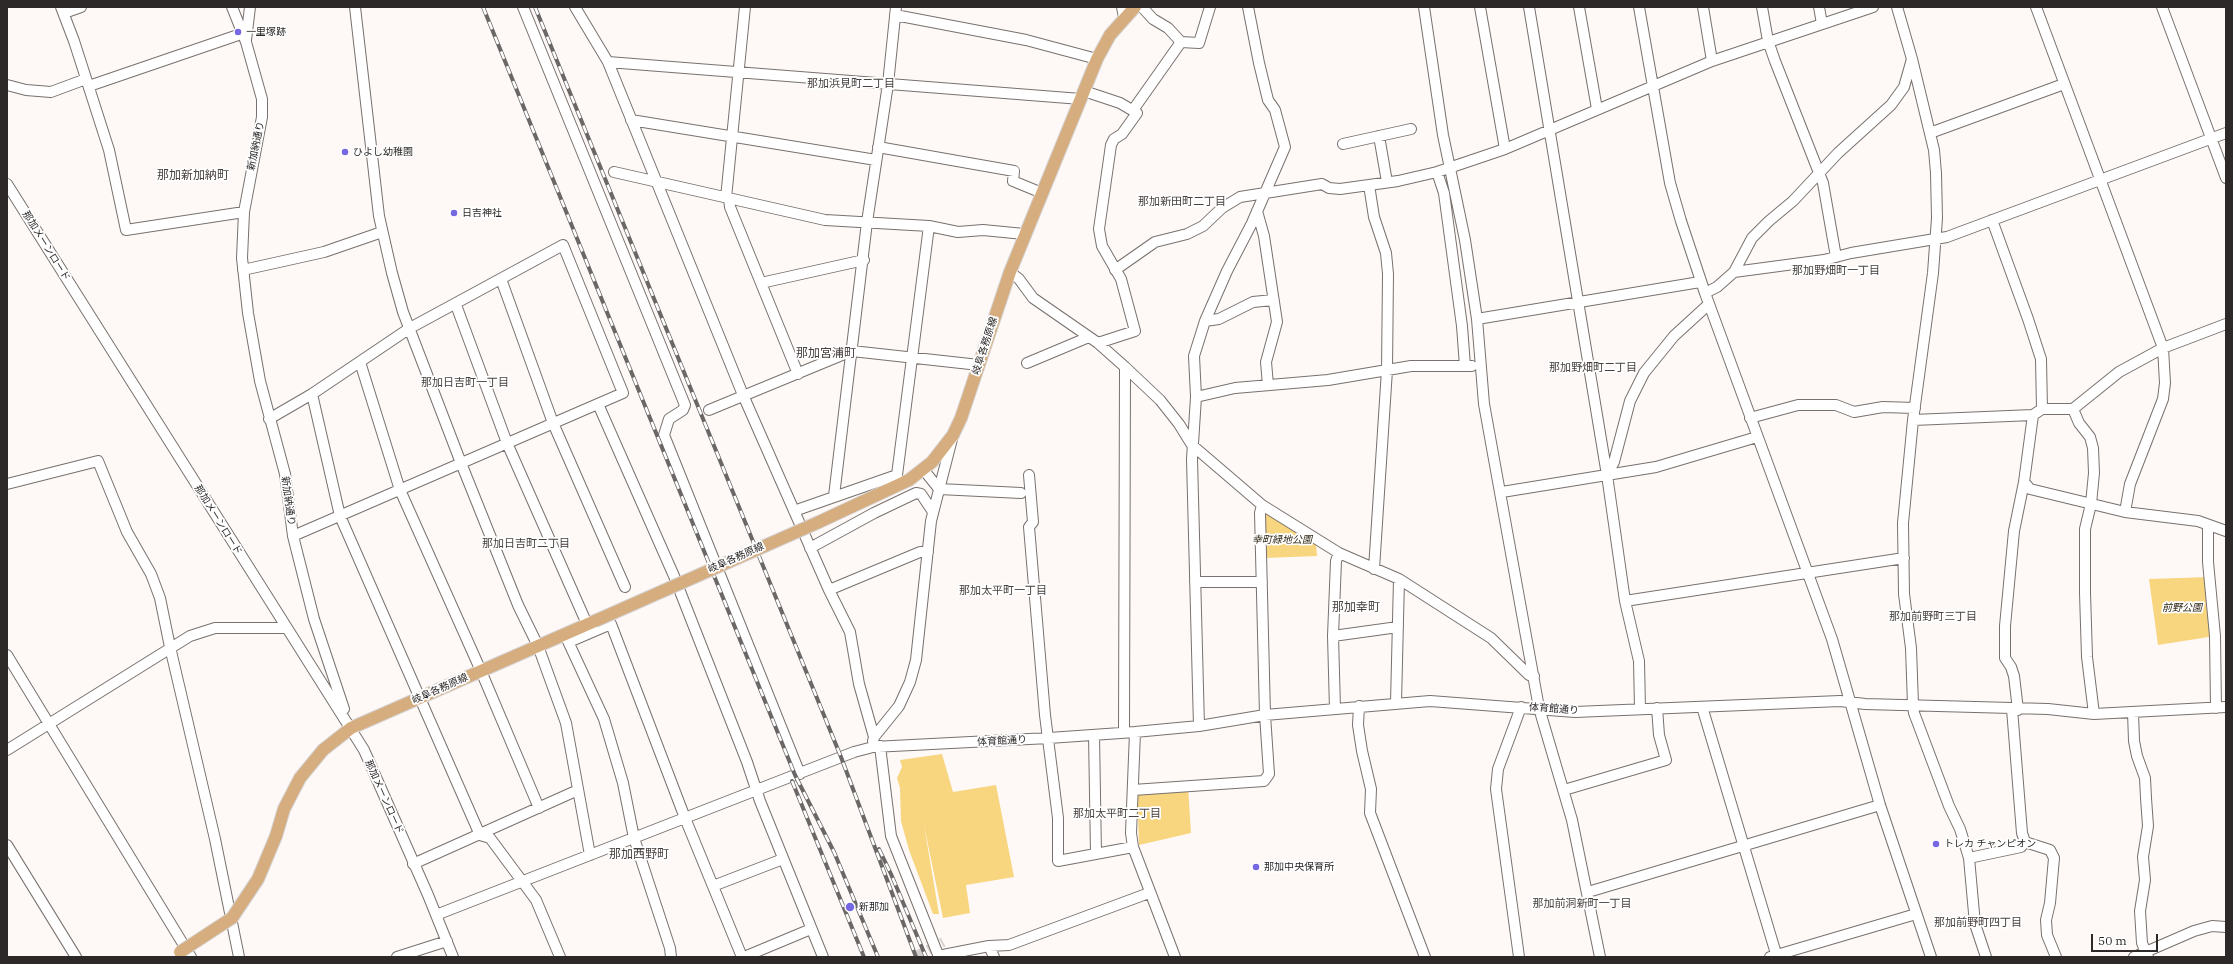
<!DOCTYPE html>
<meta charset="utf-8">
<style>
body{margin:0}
#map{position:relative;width:2233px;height:964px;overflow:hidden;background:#fef9f7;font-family:"IBM Plex Serif",serif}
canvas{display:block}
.frame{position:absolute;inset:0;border:8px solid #2c2928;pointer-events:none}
.scale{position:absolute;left:2091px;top:934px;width:67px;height:18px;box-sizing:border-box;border:2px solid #2c2928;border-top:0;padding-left:5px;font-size:12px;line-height:14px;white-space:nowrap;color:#2c2928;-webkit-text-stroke:3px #fff;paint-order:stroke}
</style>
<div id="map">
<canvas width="2233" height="964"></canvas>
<div class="frame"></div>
<div class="scale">50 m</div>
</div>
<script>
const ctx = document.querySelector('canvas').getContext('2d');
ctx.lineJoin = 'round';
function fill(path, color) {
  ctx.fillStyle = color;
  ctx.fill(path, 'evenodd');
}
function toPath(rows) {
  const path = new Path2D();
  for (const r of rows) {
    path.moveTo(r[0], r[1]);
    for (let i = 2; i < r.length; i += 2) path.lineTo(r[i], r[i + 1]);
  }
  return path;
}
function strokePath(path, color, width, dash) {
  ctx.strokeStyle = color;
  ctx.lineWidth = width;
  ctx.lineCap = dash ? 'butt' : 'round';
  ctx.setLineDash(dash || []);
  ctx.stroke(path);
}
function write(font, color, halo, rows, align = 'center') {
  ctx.font = font + ' "IBM Plex Serif","Noto Sans JP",serif';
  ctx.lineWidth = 3.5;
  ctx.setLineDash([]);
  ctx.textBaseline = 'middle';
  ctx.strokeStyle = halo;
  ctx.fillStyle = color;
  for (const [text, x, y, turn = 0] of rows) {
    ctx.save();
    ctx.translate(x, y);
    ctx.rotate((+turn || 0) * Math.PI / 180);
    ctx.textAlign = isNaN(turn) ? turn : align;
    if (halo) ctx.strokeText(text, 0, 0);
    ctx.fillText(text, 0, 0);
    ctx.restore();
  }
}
const green = toPath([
 [1265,507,1316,544,1317,556,1265,558],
 [2209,577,2215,636,2158,645,2149,579],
 [942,754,953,792,996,785,1014,877,966,885,970,913,943,918,924,825,939,914,933,914,909,850,901,821,900,788,897,778,902,767,900,760],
 [1188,786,1191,833,1139,845,1137,790]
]);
const minorTunnel = toPath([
 [915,957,943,942]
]);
const minor = toPath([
 [61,7,74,41,109,150,126,230,244,212],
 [232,7,246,42,262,99,262,117,244,212,242,258,248,313,260,381,285,474,293,536,314,619,344,709],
 [355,7,379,216,392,273,403,312,461,463,518,605,538,646,566,723,590,855],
 [523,7,685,405,683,410,669,419,664,435,800,774],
 [575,7,608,62,743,395,829,590,850,632,859,684,874,737],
 [1122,7,1124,18],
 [1142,7,1153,19,1168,28,1181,42,1199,43,1210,7],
 [1424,7,1443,135,1465,240,1477,319,1484,404,1539,708,1572,820,1600,957],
 [1480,7,1505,149],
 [1529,7,1607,475,1625,601,1639,661,1640,709],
 [1579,7,1597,109],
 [1639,7,1670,183,1681,221,1705,293,1832,639,1880,805,1931,957],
 [1703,7,1712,61],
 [1762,7,1768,41,1775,61,1823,183,1836,257],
 [1819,7,1822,24],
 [1897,7,1912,59,1934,150,1936,173,1937,218,1933,273,1913,420,1903,523,1904,594,1911,648,1913,705,1914,713,1949,806,1960,829,1969,858,1975,924,1986,957],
 [2036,7,2163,348,2165,383,2163,399,2130,484,2125,512],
 [2162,7,2226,178],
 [64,13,81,7],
 [895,15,1026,40,1097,59],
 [246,40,250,7],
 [608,62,1081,99],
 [7,85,26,90,51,92,86,79],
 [89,86,241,34],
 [1084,91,1120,103,1137,113,1122,134,1114,139,1111,145,1099,229,1102,246,1121,279,1135,331,1098,343],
 [1133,110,1181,42],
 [631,120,876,160],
 [1930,133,2064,84],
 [1379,136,1387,182],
 [1343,144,1411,129],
 [878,147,1014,171,1013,181,1042,193],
 [614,172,825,220,929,226,958,232,983,230,1024,234],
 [7,184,364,750,428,895,453,957],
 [1369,185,1374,217,1386,253,1388,274,1387,370,1374,569],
 [726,198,745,7],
 [729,199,730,207,798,374],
 [1257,211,1264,236,1277,322,1266,362,1268,385],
 [1992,220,2028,319,2041,359,2042,409],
 [243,270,324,252,382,232],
 [1115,270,1155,242,1187,234,1203,226,1222,208,1240,197,1322,184,1329,188,1340,189,1398,181,1437,172],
 [1010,272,1019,279,1033,298,1098,343,1125,367,1160,400,1179,424,1192,445,1262,505,1339,553,1399,579,1491,638,1529,675,1534,676],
 [1734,272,1824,260,1851,253,1947,237,2226,133],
 [501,279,553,423,625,587],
 [761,283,864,260],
 [1705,293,1717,287,1734,272,1752,238,1769,221,1793,201,1838,153,1891,105,1904,87,1912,59],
 [456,305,507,443,587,624],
 [1477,319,1700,282],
 [1205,321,1219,319,1253,302,1273,300],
 [360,362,400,490,481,671,539,808],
 [1027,363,1089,337],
 [1465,366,1462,326,1444,193,1437,172,1505,149,1712,61,1873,7],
 [312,394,340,516,480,835,490,838,536,900,560,957],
 [1196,397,1235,388,1328,380,1411,366,1472,366],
 [598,404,674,576,747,762,760,801,823,957],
 [2073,409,2079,423,2090,437,2093,448,2094,473,2091,504,2085,529,2085,593,2087,657,2094,714],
 [709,410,852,351,979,365],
 [1750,418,1798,405,1836,405,1854,412,1883,407,1915,408],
 [269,419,312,394,410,328,563,245,623,393,293,536],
 [1913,420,2033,415,2042,409,2073,409,2119,372,2163,348,2226,324],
 [923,469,939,489,1021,493],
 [1029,475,1033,522,1029,527,1045,715,1058,818,1058,861,1133,847],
 [1607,475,1614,462,1630,401,1644,373,1674,336,1709,304],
 [2024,482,2030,489,2125,512,2198,521,2226,531],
 [7,484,98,461,127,532,151,574,160,598,170,647,215,839,239,957],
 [1502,492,1656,467,1757,437],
 [834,496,867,222,888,84,896,7],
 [794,511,897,475,929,226],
 [2208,525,2208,562,2215,636,2216,708],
 [810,548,874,513,916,493,921,494,933,512],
 [1195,582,1262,582],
 [829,590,920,552,928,552],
 [1625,601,1904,558],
 [1333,636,1398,627],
 [566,637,604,719,623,783,634,838,670,948,671,957],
 [569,642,611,624,685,818,742,957],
 [7,655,191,957],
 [1396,703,1399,579],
 [1359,706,1358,725,1362,751,1371,789,1370,813,1425,957],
 [1704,707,1703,710,1777,957],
 [1335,709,1333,636,1336,561,1339,553],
 [2012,709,2022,833,2025,842,2050,850,2054,858,2050,903,2046,920,2047,935,2056,957],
 [2018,710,2014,676,2011,667,2005,658,2005,626,2014,531,2024,482,2033,415],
 [2133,712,2134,741,2137,756,2145,778,2146,798,2148,826,2143,857,2145,880,2140,911,2142,943,2148,957],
 [1199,726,1192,459,1196,397,1194,356,1205,321,1227,271,1252,223,1285,147,1275,110,1268,100,1259,63,1248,7],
 [1124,732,1125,367],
 [1135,732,1131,833,1133,847,1175,957],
 [1094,735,1096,854],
 [873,741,874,737,899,706,910,682,916,660,931,521,953,435],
 [880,746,891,836,939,957],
 [7,750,190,636,215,628,286,628],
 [1133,790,1264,781,1269,774,1265,715,1260,513,1262,505],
 [1564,790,1666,760,1659,735,1657,708],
 [7,845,76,957],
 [1969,858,2021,847,2025,842],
 [413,864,578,790],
 [713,886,783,859],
 [1588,892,1880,805],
 [436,915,854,752,873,747,1049,738,1135,732,1199,726,1265,715,1430,701,1575,712,1840,701,1865,704,2048,709,2094,714,2226,707],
 [989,946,994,957],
 [938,956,989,946,1009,945,1149,893],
 [397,957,447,941],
 [744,957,811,929],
 [1519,957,1496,789,1498,769,1521,707],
 [1770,957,1916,914],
 [2134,957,2194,931,2212,926,2226,927]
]);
const major = toPath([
 [819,522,909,480,932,462,953,435,961,418,1010,272,1097,59,1110,35,1135,7],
 [276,836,284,809,300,778,323,750,351,728,595,621]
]);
const rail = toPath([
 [483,7,795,775,834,852,878,957],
 [535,7,841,757,916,957],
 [792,781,864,957],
 [879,849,891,874,926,957]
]);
const majorBridge = toPath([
 [595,621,819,522],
 [180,952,232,918,258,879,276,836]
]);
const markers = [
 [238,32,4,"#7667e2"],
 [345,152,4,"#7667e2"],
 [454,213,4,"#7667e2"],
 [1936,844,4,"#7667e2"],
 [1256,867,4,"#7667e2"],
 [850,907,5,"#7667e2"]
];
const poiNames = [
 ["一里塚跡",246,32],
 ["ひよし幼稚園",353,152],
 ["日吉神社",462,213],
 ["トレカ チャンピオン",1944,844],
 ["那加中央保育所",1264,867],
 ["新那加",859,907]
];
const streetNames = [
 ["新加納通り",256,146,-78],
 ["那加メーンロード",46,246,58],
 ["岐阜各務原線",985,346,-72],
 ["新加納通り",288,501,82],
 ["那加メーンロード",218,520,58],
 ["岐阜各務原線",736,558,-24],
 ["岐阜各務原線",440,689,-24],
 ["体育館通り",1554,709,4],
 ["体育館通り",1002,741,-3],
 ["那加メーンロード",384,797,66]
];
const parkNames = [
 ["幸町緑地公園",1282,540],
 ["前野公園",2182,608]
];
const neighbourhoodNames = [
 ["那加浜見町二丁目",851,84],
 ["那加新田町二丁目",1182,202],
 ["那加野畑町一丁目",1836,271],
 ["那加野畑町二丁目",1593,368],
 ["那加日吉町一丁目",465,383],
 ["那加日吉町二丁目",526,544],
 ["那加太平町一丁目",1003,591],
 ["那加前野町三丁目",1933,617],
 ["那加太平町二丁目",1117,814],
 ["那加前洞新町一丁目",1582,904],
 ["那加前野町四丁目",1978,923]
];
const quarterNames = [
 ["那加新加納町",193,176],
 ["那加宮浦町",826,354],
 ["那加幸町",1356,608],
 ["那加西野町",639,855]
];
fill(green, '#f8d57f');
strokePath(minorTunnel, '#d4cfce', 10, [10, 5]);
strokePath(minor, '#78716e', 12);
strokePath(major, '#d5d4d4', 14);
strokePath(minor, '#fff', 10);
strokePath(major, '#d6ad7f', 12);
strokePath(rail, '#6a6766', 4);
strokePath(rail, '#fff', 2.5, [8]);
strokePath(majorBridge, '#d5d4d4', 14, []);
strokePath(majorBridge, '#d6ad7f', 12);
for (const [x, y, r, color] of markers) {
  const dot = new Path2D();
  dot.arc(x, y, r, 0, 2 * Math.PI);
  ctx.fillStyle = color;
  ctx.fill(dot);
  strokePath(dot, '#fff', 1.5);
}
write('10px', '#2c2928', '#fff', poiNames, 'left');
write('10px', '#2c2928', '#fff', streetNames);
write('italic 10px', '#302917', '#fff', parkNames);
write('11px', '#48413f', '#fff', neighbourhoodNames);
write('12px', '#48413f', '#fff', quarterNames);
</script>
